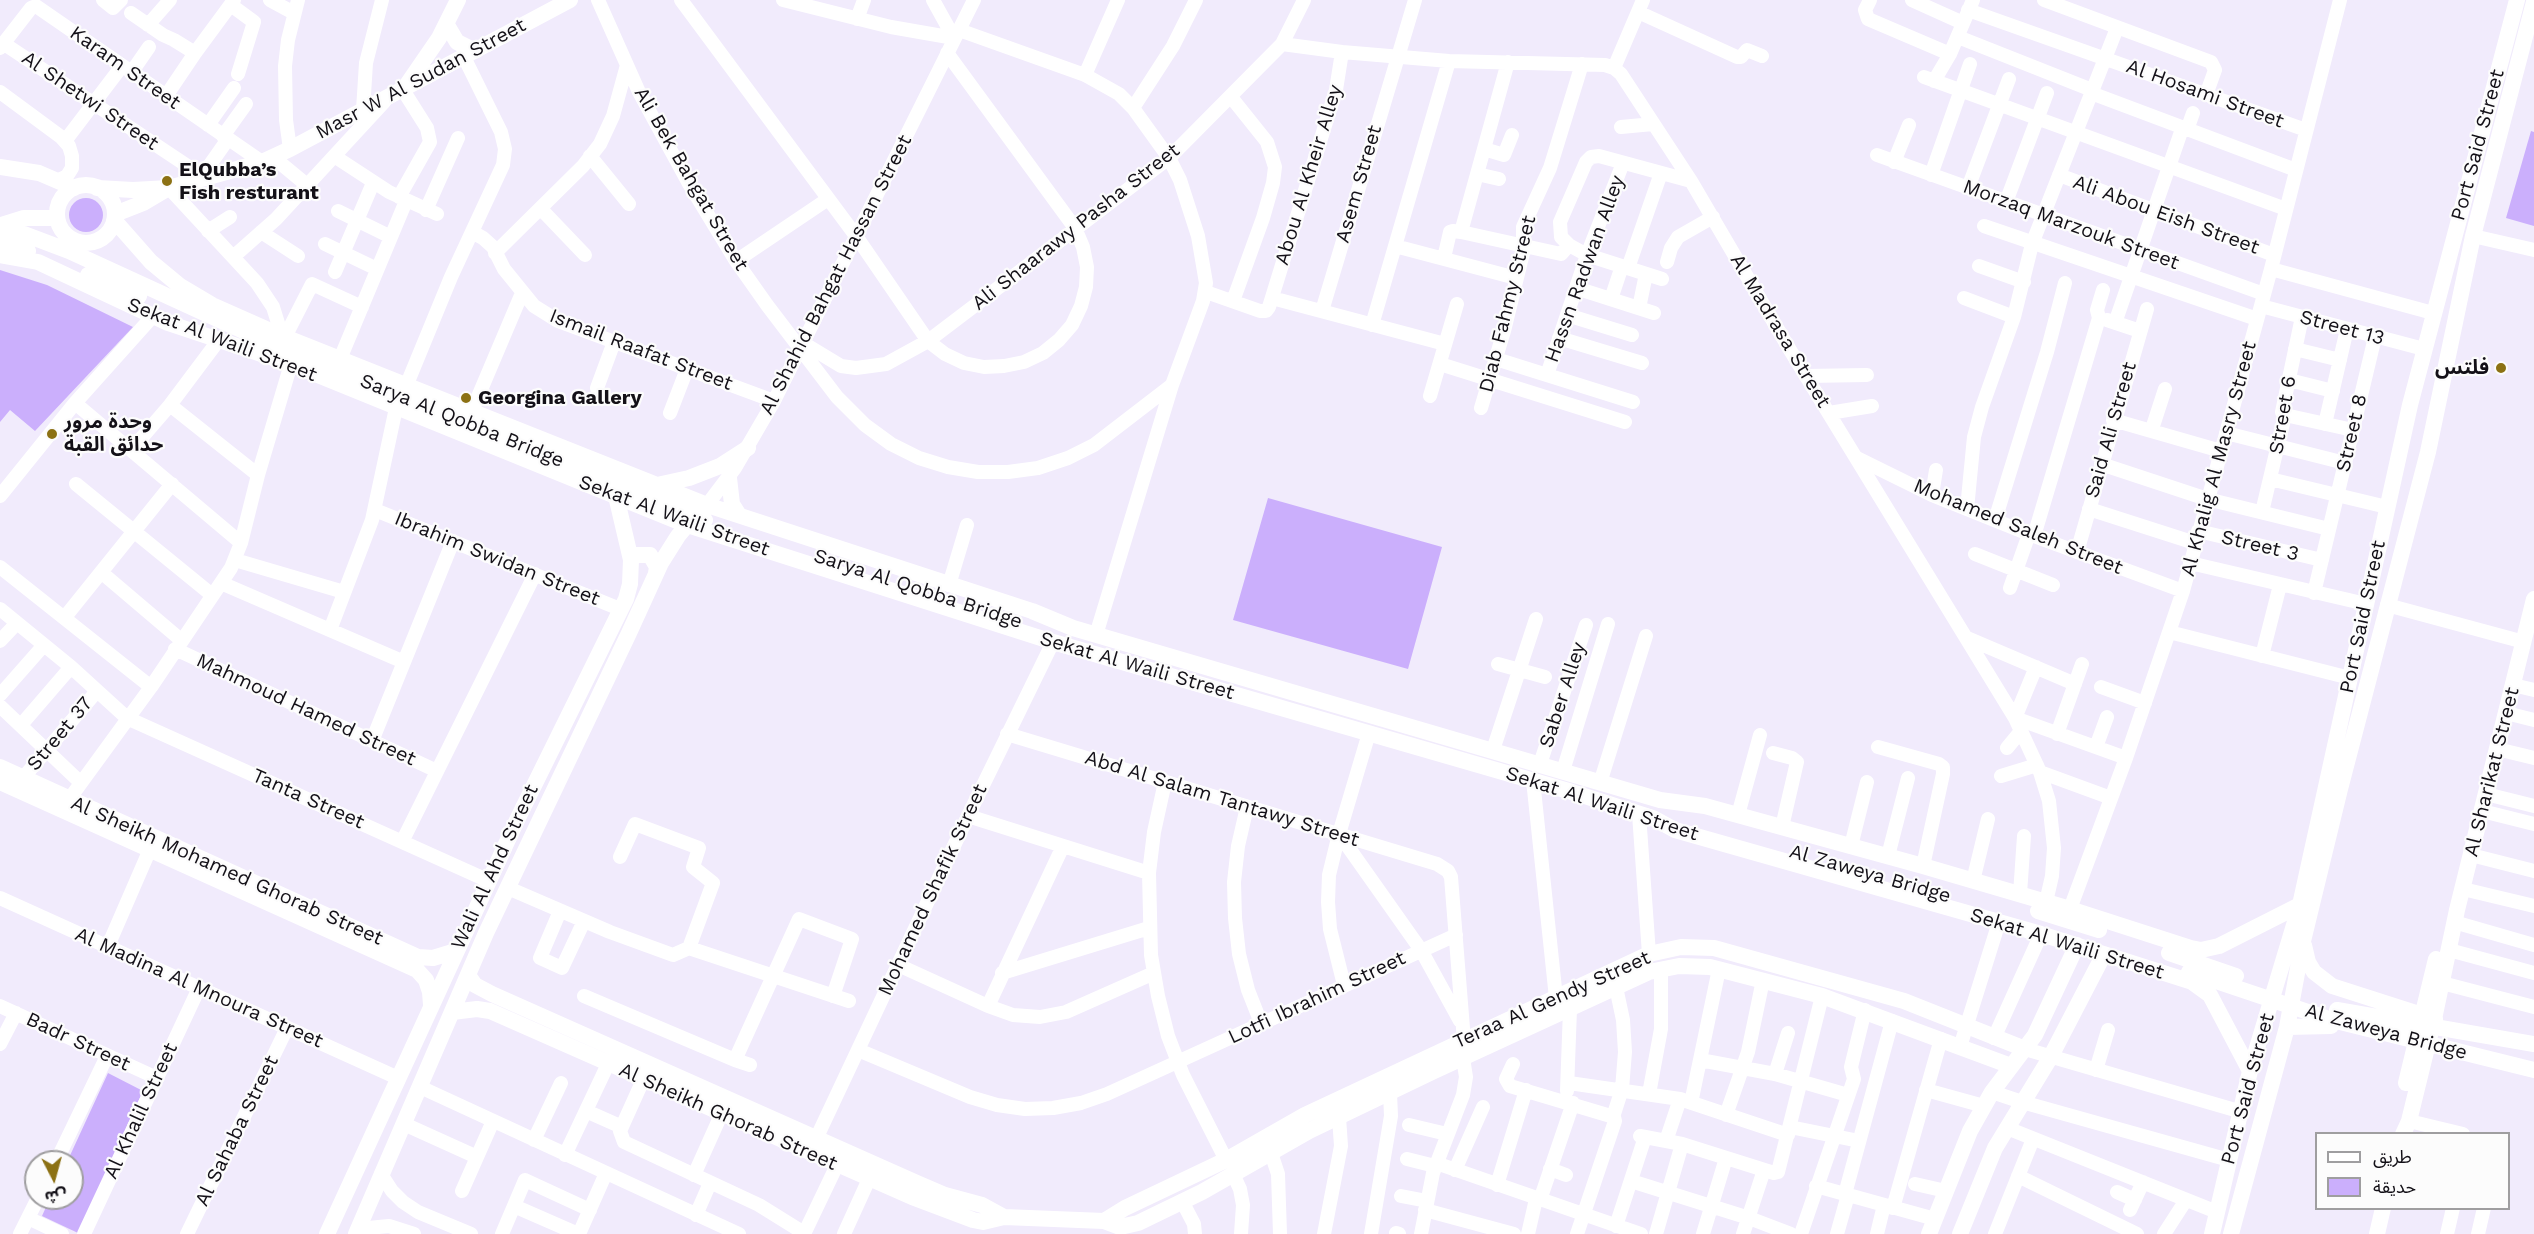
<!DOCTYPE html>
<meta charset="utf-8">
<style>
body{margin:0}
#map{position:relative;width:2534px;height:1234px;overflow:hidden;background:#f1ebfc;font-family:"Work Sans","Noto Sans Arabic",sans-serif}
canvas{display:block}
.legend{position:absolute;left:2315px;top:1132px;width:195px;height:78px;box-sizing:border-box;background:#fcfcfc;border:2px solid #9f9ea0;margin:0;padding:8px 10px;list-style:none;font-size:18px;color:#131017}
.legend li{display:flex;align-items:center;gap:12px;height:30px}
.legend b{width:30px;border:2px solid #9f9ea0}
.north{position:absolute;left:24px;top:1150px;width:60px;height:60px;box-sizing:border-box;background:#fcfcfc;border:2px solid #9f9ea0;border-radius:50%;rotate:174deg;font-size:16px;font-weight:700;line-height:24px;text-align:center;color:#131017}
.north::after{content:'';display:block;margin:auto;width:21px;height:27px;background:#8c7114;clip-path:polygon(50% 0,100% 100%,50% 72%,0 100%)}
</style>
<div id="map">
<canvas width="2534" height="1234"></canvas>
<ul class="legend">
<li><b style="height:8px;background:#fff"></b>طريق</li>
<li><b style="height:16px;background:#cbaffc"></b>حديقة</li>
</ul>
<div class="north">ش</div>
</div>
<script>
const ctx = document.querySelector('canvas').getContext('2d');
ctx.lineJoin = 'round';
function fill(path, color) {
  ctx.fillStyle = color;
  ctx.fill(path, 'evenodd');
}
function toPath(rows) {
  const path = new Path2D();
  for (const r of rows) {
    if (r.length === 3) {
      path.moveTo(r[0] + r[2], r[1]);
      path.arc(r[0], r[1], r[2], 0, 2 * Math.PI);
      continue;
    }
    path.moveTo(r[0], r[1]);
    for (let i = 2; i < r.length; i += 2) path.lineTo(r[i], r[i + 1]);
  }
  return path;
}
function strokePath(path, color, width, dash) {
  ctx.strokeStyle = color;
  ctx.lineWidth = width;
  ctx.lineCap = dash ? 'butt' : 'round';
  ctx.setLineDash(dash || []);
  ctx.stroke(path);
}
function write(font, color, halo, rows, align = 'center') {
  ctx.font = font + ' "Work Sans","Noto Sans Arabic",sans-serif';
  ctx.lineWidth = 4.5;
  ctx.setLineDash([]);
  ctx.textBaseline = 'middle';
  ctx.strokeStyle = halo;
  ctx.fillStyle = color;
  for (const [text, x, y, turn = 0] of rows) {
    ctx.save();
    ctx.translate(x, y);
    ctx.rotate((+turn || 0) * Math.PI / 180);
    ctx.textAlign = isNaN(turn) ? turn : align;
    if (halo) ctx.strokeText(text, 0, 0);
    ctx.fillText(text, 0, 0);
    ctx.restore();
  }
}
const green = toPath([
 [2531,131,2534,132,2534,226,2506,218],
 [86,215,17],
 [0,270,47,285,133,327,35,431,10,410,0,422],
 [1268,498,1442,547,1408,669,1233,620],
 [108,1073,143,1091,78,1233,42,1216,50,1198,72,1198,72,1162,67,1162]
]);
const minor = toPath([
 [103,0,113,8,121,0],
 [270,0,294,13],
 [598,0,639,92,688,182,736,261,767,305,837,397,865,425,891,444,919,458,948,467,978,472,1008,472,1038,468,1068,458,1094,445,1172,385,1203,301,1206,283,1198,236,1180,180,1169,158,1133,108,1119,94,1085,75,959,30],
 [681,0,856,236,928,341,945,354,964,363,984,367,1004,366,1024,362,1043,353,1059,340,1072,325,1081,306,1086,287,1087,267,1083,247,1075,228,947,53],
 [783,0,891,27,954,38],
 [933,0,954,38],
 [1870,0,1865,10,1868,19,1950,54],
 [1912,0,1963,23],
 [2044,0,2211,62,2215,70,2206,95],
 [231,5,254,22,238,74],
 [1968,10,2306,130],
 [1638,12,1737,57,1741,57,1747,50,1762,56],
 [131,13,163,35,174,40,195,53,166,96],
 [857,19,864,0],
 [148,25,170,0],
 [1958,37,2092,90],
 [3,43,207,179],
 [1282,44,1342,52,1449,61,1605,65,1614,68,1621,74,1691,181,1790,350,2015,718,2040,772,2049,801,2054,848,2052,876,2046,902],
 [0,48,31,8,36,6,262,162],
 [195,53,234,0],
 [1614,68,1643,0],
 [131,73,149,47],
 [1085,75,1118,0],
 [1924,77,2286,209],
 [1934,81,1950,54,1973,0],
 [0,92,61,137,69,146,72,156,72,168,67,176,59,180],
 [2091,93,2296,170],
 [1231,97,1267,142,1275,167,1273,183,1263,218,1233,301],
 [1133,108,1173,46,1196,0],
 [363,110,366,63,382,0],
 [208,125,234,88],
 [1621,127,1653,124],
 [2187,130,2193,113],
 [223,136,246,104],
 [65,141,122,66],
 [290,149,286,120,285,66,288,40,298,0],
 [1484,149,1504,155,1512,135],
 [1877,155,2264,294],
 [334,156,389,192,437,214],
 [590,156,629,204],
 [273,157,308,186],
 [1894,162,1909,125],
 [1477,174,1499,179],
 [1931,175,1970,64],
 [2059,175,2274,255],
 [202,176,228,139],
 [169,188,257,283,273,307,282,336],
 [1968,188,2009,79],
 [399,197,430,142,427,128,403,90],
 [2006,202,2047,93],
 [541,209,585,255],
 [426,210,458,138],
 [338,211,391,237],
 [1984,226,2257,319],
 [208,231,230,217],
 [261,232,298,256],
 [472,232,483,238,493,247,504,269,534,306,558,321,774,401],
 [1461,232,1561,254,1569,245],
 [2473,236,2534,250],
 [325,244,377,269],
 [1395,246,1516,278],
 [495,253,583,166,600,144,613,116,627,65],
 [233,257,276,219,384,102],
 [1444,258,1450,232,1453,231,1461,232,1508,62],
 [736,261,828,199],
 [1667,262,1671,248,1678,237,1713,217],
 [1979,266,2024,282],
 [1628,268,1661,173],
 [2271,269,2433,313],
 [335,272,373,183],
 [1662,279,1587,255,1569,245,1561,237,1560,222,1586,162,1591,157,1599,156,1691,181],
 [1576,288,1654,313],
 [1206,292,1260,311,1266,311,1269,307,1336,90,1342,52],
 [1272,298,1445,344],
 [1964,298,2014,317],
 [1611,299,1622,266],
 [2261,306,2424,349],
 [1639,308,1646,274],
 [1322,311,1415,0],
 [1567,315,1632,335],
 [2107,320,2140,331],
 [2115,323,2182,129],
 [1372,325,1449,61],
 [285,337,312,284,362,307],
 [1559,338,1642,363],
 [803,343,841,366,856,368,886,364,928,341,1169,158,1282,44,1304,0],
 [2295,349,2340,360],
 [340,359,406,201],
 [1496,359,1633,402],
 [1440,364,1625,422],
 [1547,375,1587,255,1623,163],
 [1806,376,1867,375],
 [2289,380,2333,391],
 [407,384,451,277,503,165,505,149,501,132,464,57],
 [597,388,614,342],
 [1430,396,1457,304],
 [75,403,241,543],
 [170,405,258,475],
 [1481,408,1504,331,1523,253,1523,227,1550,168,1582,64],
 [472,411,522,293],
 [670,413,687,369],
 [1829,413,1872,406],
 [2285,415,2353,430],
 [2113,420,2221,451],
 [2325,424,2347,329],
 [2152,429,2165,389],
 [2226,433,2345,463],
 [132,449,170,405,218,341],
 [1857,458,1932,495,2034,536,2183,591],
 [2101,464,2207,499,2329,529],
 [2270,479,2387,507],
 [76,484,212,595],
 [1932,495,1936,470],
 [0,496,75,403,152,317],
 [707,505,735,468,774,401,974,0],
 [1967,509,1974,437,1982,407,2014,317,2032,244,2117,28],
 [2089,509,2195,543],
 [375,510,620,609],
 [2262,512,2285,415,2282,412,2302,317],
 [1995,520,2047,352,2065,283],
 [2198,531,2322,560],
 [2034,536,2099,318,2097,310,2103,290],
 [2077,552,2147,309],
 [1975,554,2053,585],
 [235,560,344,592],
 [2190,563,2366,604],
 [0,567,151,687],
 [101,572,181,640],
 [221,583,404,662],
 [949,585,967,525],
 [2010,588,2029,534],
 [2314,593,2375,337],
 [2387,605,2524,642],
 [0,609,71,667,127,718,489,881],
 [65,617,172,484],
 [330,630,372,520,396,408],
 [2169,632,2350,678],
 [1096,635,1172,385],
 [1967,638,2075,684],
 [0,641,17,623],
 [175,649,437,771],
 [2262,656,2280,585],
 [1498,664,1545,677],
 [2036,667,2015,718,2126,758],
 [2513,685,2534,690],
 [2101,687,2145,703],
 [0,695,44,645],
 [0,706,81,783],
 [2506,713,2534,720],
 [21,725,71,667],
 [1007,734,1437,864,1448,871,1451,877,1464,1041],
 [2057,734,2082,664],
 [372,741,453,541],
 [1878,747,1939,764,1943,767,1943,774,1923,866],
 [2096,747,2107,717],
 [2007,748,2021,731],
 [2497,749,2534,758],
 [1493,750,1536,619],
 [1773,753,1792,758,1797,762,1782,827],
 [1540,764,1586,625],
 [1563,771,1608,624],
 [2040,772,2111,798],
 [2001,776,2037,765],
 [23,778,97,691],
 [1533,780,1556,998],
 [1165,782,1154,832,1149,873,1151,955,1158,996,1168,1036,1183,1075,1226,1160],
 [1600,783,1646,636],
 [2486,794,2534,806],
 [65,805,151,687,231,568,241,543,258,475,291,364],
 [1247,807,1238,846,1234,882,1235,918,1239,954,1248,990,1261,1023],
 [2482,811,2534,824],
 [1639,814,1649,954],
 [1738,815,1760,735],
 [968,816,1149,873],
 [1339,834,1421,950,1460,1021],
 [402,842,535,574],
 [1851,846,1867,782],
 [2471,855,2534,871],
 [1888,856,1908,778],
 [620,857,635,824,699,848,693,867,713,883,689,948],
 [1973,881,1988,819],
 [508,888,610,932,673,955,689,948,849,1001],
 [2463,889,2534,906],
 [2020,894,2024,836],
 [0,898,398,1078],
 [2070,909,2126,758,2183,591,2271,269,2340,0],
 [560,911,540,958,562,968,584,921],
 [2454,922,2534,945],
 [108,946,154,840],
 [2449,950,2534,973],
 [898,965,988,1006,1013,1015,1040,1017,1066,1012,1154,973],
 [1002,973,1149,928],
 [2442,983,2534,1007],
 [1344,985,1330,929,1328,902,1329,875,1339,834,1369,733],
 [584,996,735,1060],
 [0,1006,157,1078],
 [988,1006,1063,846],
 [1994,1038,2041,934],
 [0,1044,16,1013],
 [1960,1047,1999,922],
 [2025,1049,2242,1112],
 [858,1050,970,1097,997,1105,1025,1109,1053,1108,1081,1103,1107,1094,1456,935],
 [1700,1060,1775,1074,1848,1095],
 [1513,1064,1506,1079,1510,1086,1614,1117,1615,1121,1577,1234],
 [750,1065,735,1060,799,919,852,939,833,996],
 [2096,1070,2108,1030],
 [1775,1074,1788,1033],
 [643,1080,620,1131,624,1142,759,1205,804,1233],
 [1569,1083,1680,1099,1788,1135],
 [420,1087,739,1234],
 [1926,1090,1984,1106],
 [1567,1091,1570,1009],
 [1992,1092,2022,1102,2229,1160],
 [1649,1094,1661,1029,1661,969],
 [1691,1103,1719,969],
 [586,1111,622,1127],
 [1726,1115,1748,1052,1763,980],
 [1613,1117,1622,1089,1625,1052,1623,1020,1616,987],
 [2409,1121,2463,1134],
 [404,1124,477,1157],
 [1409,1125,1447,1134],
 [1790,1127,1859,1141],
 [2007,1128,2217,1212],
 [1640,1136,1682,1144,1774,1173,1778,1172,1822,996],
 [816,1139,968,816,1053,642],
 [534,1140,561,1083],
 [1666,1141,1680,1099],
 [1271,1153,1278,1174,1280,1234],
 [565,1155,608,1064],
 [1407,1159,1435,1166],
 [56,1162,107,1056],
 [1436,1163,1641,1234],
 [1550,1169,1566,1175],
 [1455,1170,1483,1107],
 [381,1174,392,1191,403,1202,418,1212,471,1234],
 [1233,1174,1240,1189,1243,1205,1241,1234],
 [694,1175,721,1115],
 [2018,1176,2137,1234],
 [1631,1181,1749,1218,1791,1234],
 [1915,1184,1946,1191],
 [1497,1185,1526,1090],
 [1816,1186,1935,1219],
 [462,1191,493,1121],
 [2117,1192,2135,1200],
 [1845,1194,1892,1021],
 [1401,1196,1427,1201],
 [1540,1200,1573,1103],
 [1182,1201,1194,1224,1195,1234],
 [514,1206,578,1234],
 [1893,1208,1941,1039],
 [1425,1210,1514,1234],
 [2130,1210,2143,1182],
 [696,1215,710,1183],
 [28,1218,62,1234],
 [1616,1226,1645,1137],
 [358,1229,389,1226,414,1234],
 [1396,1233,1399,1234],
 [20,1234,38,1198],
 [84,1234,199,988],
 [187,1234,287,1028],
 [502,1234,525,1180,590,1210],
 [579,1234,606,1173],
 [804,1234,837,1165],
 [844,1234,869,1179],
 [1324,1234,1341,1146,1339,1117],
 [1371,1234,1391,1116,1390,1093],
 [1421,1234,1433,1173,1463,1095,1466,1077,1463,1058],
 [1528,1234,1536,1199],
 [1656,1234,1682,1144],
 [1703,1234,1726,1158],
 [1743,1234,1764,1170],
 [1801,1234,1854,1079,1851,1067,1865,1010],
 [1837,1234,1848,1195],
 [1877,1234,1884,1205],
 [1995,1234,2033,1139],
 [2164,1234,2186,1200],
 [2447,1234,2453,1208],
 [2478,1234,2484,1208]
]);
const major = toPath([
 [447,25,457,42,475,51],
 [406,86,439,38,458,0],
 [0,167,39,173,74,188],
 [86,214,29],
 [97,188,133,190,169,188,262,162,290,149,570,0],
 [115,214,143,203,165,190],
 [114,220,151,262,180,286,212,305,282,336,707,505,1032,611,1073,628,1660,800,1705,806,1923,866,2070,909,2191,948,2201,950,2219,946,2300,905],
 [0,225,69,251,274,345,705,520],
 [1,225,24,218,57,218],
 [0,241,28,251],
 [0,255,38,262,168,323,291,364,687,525,1053,642,1572,792,1653,818,1675,830,2041,934,2192,982,2210,995,2250,1071],
 [88,275,139,296],
 [729,478,732,504,739,515],
 [657,485,689,478,720,466,748,448],
 [631,560,636,555,650,555,657,567,656,573],
 [0,767,418,957,433,958,456,951],
 [0,782,417,970,426,980,430,992,431,1005],
 [2038,911,2099,930],
 [2304,945,2308,962,2314,972,2332,986,2435,1019],
 [2169,953,2236,976],
 [2189,972,2332,1020,2534,1070],
 [468,975,475,985,492,994,917,1183,945,1195,982,1205,1004,1217],
 [2337,1010,2534,1044],
 [452,1012,477,1009,490,1011,912,1197,973,1220,983,1222,1004,1217,1104,1221,1120,1227,1138,1223,1202,1192,1309,1131,1434,1071,1649,972,1679,966,1710,967,1822,996,2011,1066],
 [2287,1027,2331,1026],
 [2406,1083,2436,959],
 [2403,1134,2409,1121,2434,1019,2457,910,2534,599],
 [1104,1221,1125,1208,1226,1160,1305,1115,1649,954,1681,947,1714,948,1904,1001,2025,1049],
 [327,1234,517,820,626,599,630,584,631,560,616,496],
 [356,1234,486,933,629,633,661,563,678,536,693,518],
 [1929,1234,1970,1131,1992,1092,2035,1035,2077,945],
 [1960,1234,1995,1148,2050,1058,2104,954],
 [2212,1234,2250,1071,2300,905,2410,405,2517,0],
 [2231,1234,2287,1027,2303,941,2340,789,2428,452,2473,236,2534,2],
 [2377,1234,2383,1208]
]);
const markers = [
 [167,181,6,"#8c7114"],
 [2501,368,6,"#8c7114"],
 [466,398,6,"#8c7114"],
 [52,434,6,"#8c7114"]
];
const streetNames = [
 ["Karam Street",125,68,35],
 ["Masr W Al Sudan Street",421,79,-28],
 ["Al Hosami Street",2205,94,20],
 ["Al Shetwi Street",90,101,34],
 ["Port Said Street",2478,145,-75],
 ["Abou Al Kheir Alley",1309,175,-73],
 ["Ali Bek Bahgat Street",691,179,60],
 ["Asem Street",1359,184,-74],
 ["Ali Abou Eish Street",2166,215,20],
 ["Morzaq Marzouk Street",2071,225,20],
 ["Ali Shaarawy Pasha Street",1076,227,-38],
 ["Hassn Radwan Alley",1585,269,-70],
 ["Al Shahid Bahgat Hassan Street",836,275,-63],
 ["Diab Fahmy Street",1508,304,-76],
 ["Street 13",2342,328,15],
 ["Al Madrasa Street",1780,331,59],
 ["Sekat Al Waili Street",222,340,21],
 ["Ismail Raafat Street",641,350,21],
 ["Street 6",2283,415,-80],
 ["Sarya Al Qobba Bridge",462,421,22],
 ["Said Ali Street",2111,430,-74],
 ["Street 8",2352,433,-77],
 ["Al Khalig Al Masry Street",2219,459,-75],
 ["Sekat Al Waili Street",674,516,20],
 ["Mohamed Saleh Street",2018,527,22],
 ["Street 3",2260,546,13],
 ["Ibrahim Swidan Street",497,559,22],
 ["Sarya Al Qobba Bridge",918,589,18],
 ["Port Said Street",2363,617,-78],
 ["Sekat Al Waili Street",1137,666,16],
 ["Saber Alley",1563,695,-72],
 ["Mahmoud Hamed Street",306,710,25],
 ["Street 37",60,734,-50],
 ["Al Sharikat Street",2492,772,-76],
 ["Tanta Street",308,799,24],
 ["Abd Al Salam Tantawy Street",1222,799,17],
 ["Sekat Al Waili Street",1602,804,18],
 ["Wali Al Ahd Street",495,867,-65],
 ["Al Sheikh Mohamed Ghorab Street",227,871,24],
 ["Al Zaweya Bridge",1870,874,16],
 ["Mohamed Shafik Street",933,890,-65],
 ["Sekat Al Waili Street",2067,944,17],
 ["Al Madina Al Mnoura Street",199,988,24],
 ["Lotfi Ibrahim Street",1317,998,-25],
 ["Teraa Al Gendy Street",1552,1000,-24],
 ["Al Zaweya Bridge",2386,1032,15],
 ["Badr Street",78,1042,25],
 ["Port Said Street",2248,1089,-75],
 ["Al Khalil Street",141,1111,-65],
 ["Al Sheikh Ghorab Street",728,1117,24],
 ["Al Sahaba Street",237,1131,-64]
];
const poiNames = [
 ["ElQubba’s",179,170],
 ["Fish resturant",179,193],
 ["فلتس",2489,368,"right"],
 ["Georgina Gallery",478,398],
 ["وحدة مرور",64,422],
 ["حدائق القبة",64,445]
];
fill(green, '#cbaffc');
strokePath(minor, '#fff', 14);
strokePath(major, '#fff', 16);
for (const [x, y, r, color] of markers) {
  const dot = new Path2D();
  dot.arc(x, y, r, 0, 2 * Math.PI);
  ctx.fillStyle = color;
  ctx.fill(dot);
  strokePath(dot, '#fcfcfc', 2);
}
write('20px', '#131017', '#fcfcfc', streetNames);
write('bold 20px', '#131017', '#fcfcfc', poiNames, 'left');
</script>
